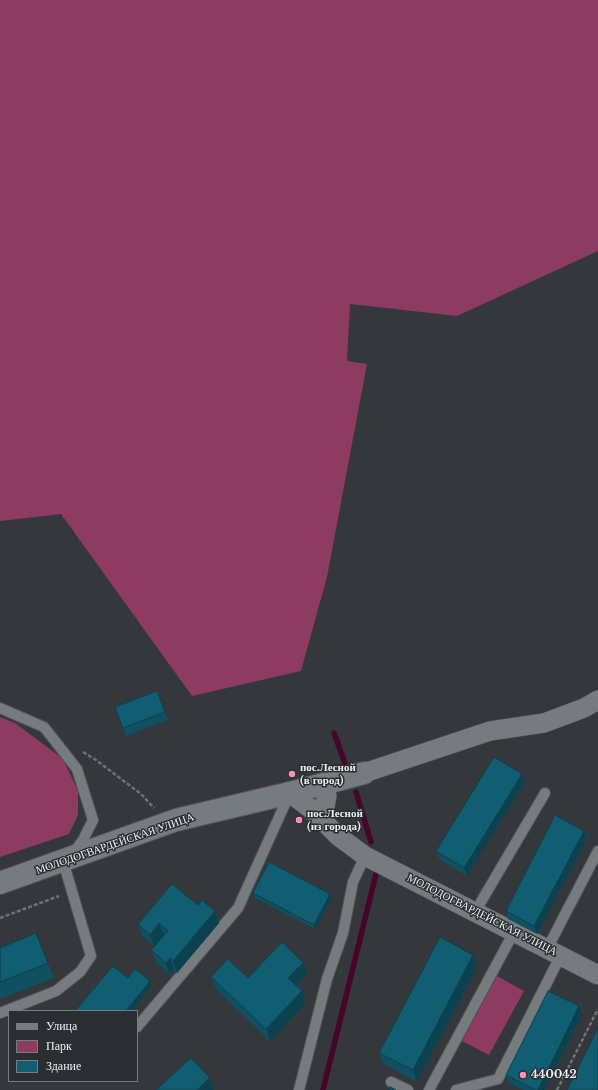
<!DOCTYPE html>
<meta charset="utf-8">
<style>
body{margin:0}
#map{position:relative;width:598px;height:1090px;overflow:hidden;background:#34383a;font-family:"Libre Baskerville",serif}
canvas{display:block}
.legend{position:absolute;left:8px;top:1010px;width:130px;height:72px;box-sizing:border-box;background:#2a2e30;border:1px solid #787c7e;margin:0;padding:5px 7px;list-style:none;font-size:12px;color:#eef1f2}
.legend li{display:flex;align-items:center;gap:8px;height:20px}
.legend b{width:20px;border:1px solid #787c7e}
</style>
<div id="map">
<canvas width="598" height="1090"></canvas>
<ul class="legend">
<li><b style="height:5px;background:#767b7c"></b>Улица</li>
<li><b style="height:11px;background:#8e3b61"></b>Парк</li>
<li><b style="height:11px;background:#115d71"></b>Здание</li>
</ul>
</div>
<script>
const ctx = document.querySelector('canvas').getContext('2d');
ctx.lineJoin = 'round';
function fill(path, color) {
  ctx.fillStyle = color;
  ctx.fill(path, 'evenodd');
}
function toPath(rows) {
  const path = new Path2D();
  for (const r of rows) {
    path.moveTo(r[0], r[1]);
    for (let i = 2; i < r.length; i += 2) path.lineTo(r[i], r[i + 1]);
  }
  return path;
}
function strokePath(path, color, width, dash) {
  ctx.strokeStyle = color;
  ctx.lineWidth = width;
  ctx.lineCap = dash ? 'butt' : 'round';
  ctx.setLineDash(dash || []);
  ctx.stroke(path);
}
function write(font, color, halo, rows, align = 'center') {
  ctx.font = font + ' "Libre Baskerville",serif';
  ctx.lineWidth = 3;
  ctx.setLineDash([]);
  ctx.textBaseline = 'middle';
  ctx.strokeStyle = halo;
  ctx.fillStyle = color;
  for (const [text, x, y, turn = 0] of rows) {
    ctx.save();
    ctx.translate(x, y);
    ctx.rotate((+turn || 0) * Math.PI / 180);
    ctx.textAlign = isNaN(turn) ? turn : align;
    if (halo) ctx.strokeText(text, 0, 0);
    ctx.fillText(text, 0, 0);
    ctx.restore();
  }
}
const green = toPath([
 [0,0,598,0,598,251,457,316,350,304,347,361,367,364,327,577,301,671,192,696,61,514,0,521],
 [0,717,15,723,63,759,78,791,78,815,69,834,0,857],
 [497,976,524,991,489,1055,462,1041]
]);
const stream = toPath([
 [334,733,345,763],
 [356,792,371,842],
 [323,1090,376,874]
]);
const path = toPath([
 [83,752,96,760,141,794,154,808],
 [0,918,59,896],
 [557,1090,598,1009]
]);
const service = toPath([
 [0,708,44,727,77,769,93,820,83,840,74,852],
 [475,912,545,793],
 [547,949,598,851],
 [0,1013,56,991,80,972,91,956,63,861],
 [137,1027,238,908,290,793],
 [391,1082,408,1090],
 [299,1090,327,979,343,933,353,882,365,856],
 [429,1090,514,932],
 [456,1090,498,1079,561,955]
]);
const minor = toPath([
 [364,773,490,731,544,723,584,708,598,700],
 [290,793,312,810,338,836,365,856,598,975],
 [312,810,325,807,327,796,320,786]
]);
const tertiary = toPath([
 [0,883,176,820,290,793,364,773]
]);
const wall = toPath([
 [157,691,168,720,126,736,115,707],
 [525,782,467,876,439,859,436,851],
 [584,831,587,839,537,934,508,919,506,911],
 [253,893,332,898,315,929,254,897],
 [198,905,215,911,219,923,177,973,174,970,170,975,156,962,151,950,164,935,154,946,142,936,138,924],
 [0,948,48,963,54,978,0,999],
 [473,955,477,967,417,1082,384,1064,379,1053],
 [307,974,296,986,306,1003,270,1041,216,989,211,977,248,978],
 [582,1014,545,1090,523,1090,509,1083,506,1075]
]);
const shadedWall = toPath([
 [522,774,525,782,467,876,464,868],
 [584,831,587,839,537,934,534,926],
 [330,894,332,898,315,929,314,925],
 [215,911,219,923,177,973,173,961],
 [159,923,164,935,154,946,150,935],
 [473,955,477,967,417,1082,413,1070],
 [170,958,174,970,170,975,166,963],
 [303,963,307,974,292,990,288,978],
 [150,981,152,985,131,1011,126,1011],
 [302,991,306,1003,270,1041,266,1029],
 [579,1006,582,1014,545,1090,538,1090],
 [210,1078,214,1090,197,1090]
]);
const building = toPath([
 [157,691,165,712,123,728,115,707,157,691],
 [494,757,522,774,464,868,436,851,494,757],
 [555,815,584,831,534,926,506,911,555,815],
 [269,862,330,894,314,925,253,893,269,862],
 [172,884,198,905,202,900,215,911,173,961,170,958,166,963,151,950,168,931,159,923,150,935,138,924,172,884],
 [36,933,48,963,0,982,0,948,36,933],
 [440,937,473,955,413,1070,379,1053,440,937],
 [282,942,303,963,288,978,302,991,266,1029,211,977,228,959,248,978,282,942],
 [113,966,128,978,135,969,150,981,126,1011,75,1011,113,966],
 [548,991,579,1006,538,1090,536,1090,506,1075,548,991],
 [598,1028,598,1090,567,1090,598,1028],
 [191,1058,210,1078,197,1090,156,1090,191,1058],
 [390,1087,396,1090,389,1090,390,1087]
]);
const markers = [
 [292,774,4,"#fe8ebe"],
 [299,820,4,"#fe8ebe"],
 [523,1075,4,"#fe8ebe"]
];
const poiNames = [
 ["пос.Лесной",300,768],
 ["(в город)",300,781],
 ["пос.Лесной",307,814],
 ["(из города)",307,827],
 ["440042",531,1075]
];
const streetNames = [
 ["МОЛОДОГВАРДЕЙСКАЯ УЛИЦА",115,844,-19],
 ["МОЛОДОГВАРДЕЙСКАЯ УЛИЦА",482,915,27]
];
fill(green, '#8e3b61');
strokePath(stream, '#470529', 5.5);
strokePath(service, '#535657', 12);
strokePath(minor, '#535657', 20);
strokePath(tertiary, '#535657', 24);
strokePath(path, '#6e7273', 2.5, [4, 2]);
strokePath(service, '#767b7c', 10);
strokePath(minor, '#767b7c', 19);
strokePath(tertiary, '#767b7c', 22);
fill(wall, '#0f5061');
fill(shadedWall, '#0c414f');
fill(building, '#115d71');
strokePath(building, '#0c414f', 1);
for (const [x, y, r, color] of markers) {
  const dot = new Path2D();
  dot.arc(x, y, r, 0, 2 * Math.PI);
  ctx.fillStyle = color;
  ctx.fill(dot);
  strokePath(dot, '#2a2e30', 1.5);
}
write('bold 11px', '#eef1f2', '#2a2e30', poiNames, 'left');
write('11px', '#eef1f2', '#2a2e30', streetNames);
</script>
